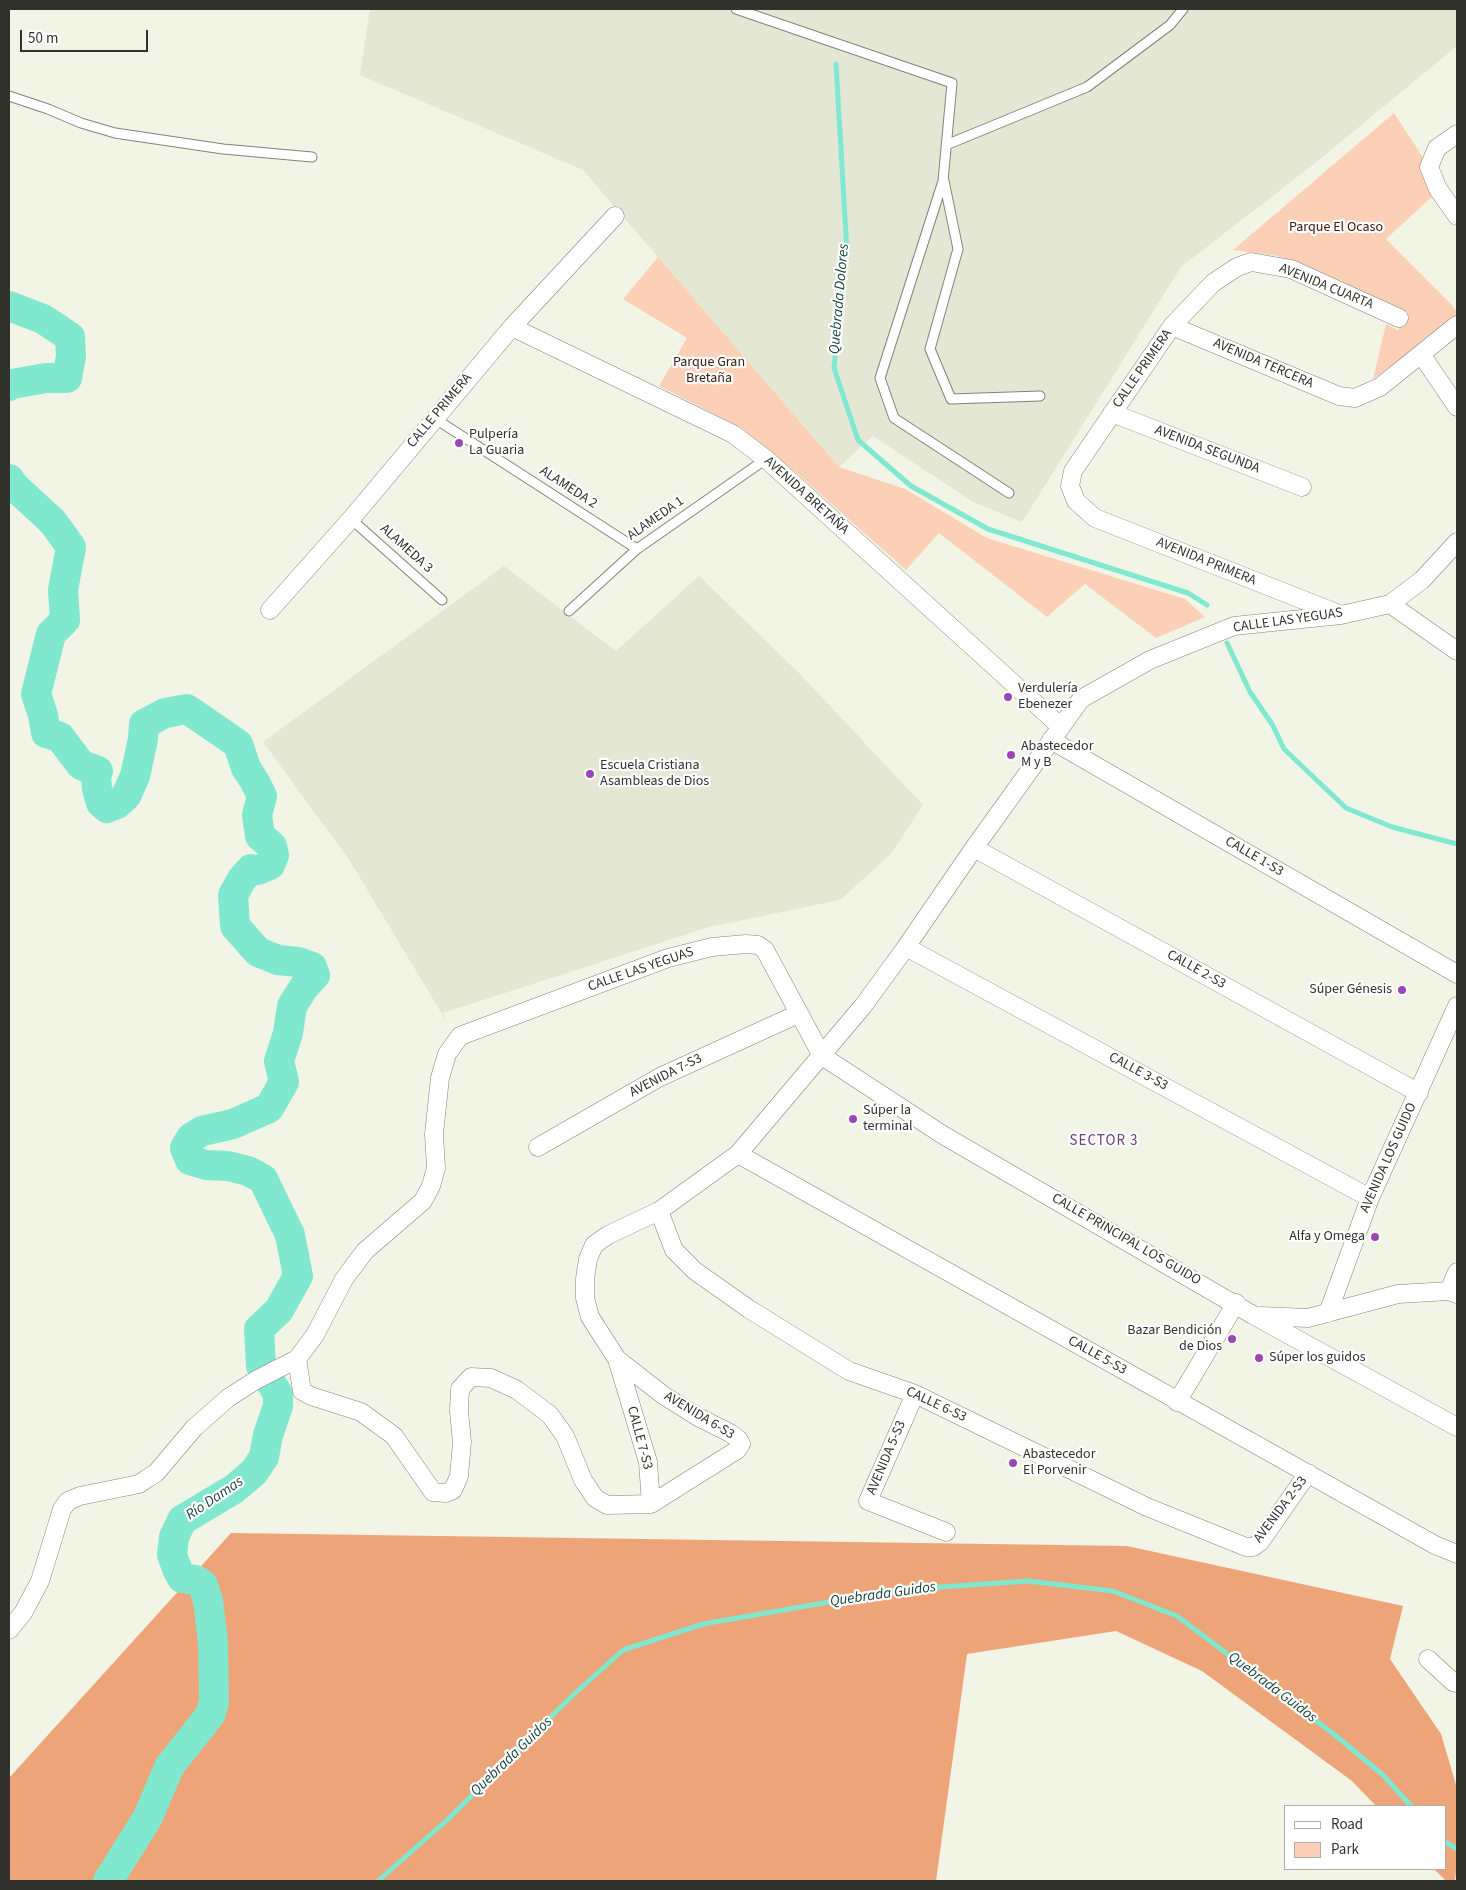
<!DOCTYPE html>
<meta charset="utf-8">
<style>
body{margin:0}
#map{position:relative;width:1466px;height:1890px;overflow:hidden;background:#f2f4e6;font-family:"Source Sans 3",sans-serif}
canvas{display:block}
.frame{position:absolute;inset:0;border:10px solid #32322d;pointer-events:none}
.legend{position:absolute;left:1284px;top:1805px;width:162px;height:65px;box-sizing:border-box;background:#fff;border:1px solid #adadab;margin:0;padding:6px 9px;list-style:none;font-size:15px;color:#32322d}
.legend li{display:flex;align-items:center;gap:10px;height:25px}
.legend b{width:25px;border:1px solid #adadab}
.scale{position:absolute;left:20px;top:30px;width:128px;height:22px;box-sizing:border-box;border:2px solid #32322d;border-top:0;padding-left:6px;font-size:15px;line-height:18px;white-space:nowrap;color:#32322d;-webkit-text-stroke:4px #fff;paint-order:stroke}
</style>
<div id="map">
<canvas width="1466" height="1890"></canvas>
<div class="frame"></div>
<ul class="legend">
<li><b style="height:6px;background:#fff"></b>Road</li>
<li><b style="height:14px;background:#fcd0b7"></b>Park</li>
</ul>
<div class="scale">50 m</div>
</div>
<script>
const ctx = document.querySelector('canvas').getContext('2d');
ctx.lineJoin = 'round';
function fill(path, color) {
  ctx.fillStyle = color;
  ctx.fill(path, 'evenodd');
}
function toPath(rows) {
  const path = new Path2D();
  for (const r of rows) {
    path.moveTo(r[0], r[1]);
    for (let i = 2; i < r.length; i += 2) path.lineTo(r[i], r[i + 1]);
  }
  return path;
}
function strokePath(path, color, width, dash) {
  ctx.strokeStyle = color;
  ctx.lineWidth = width;
  ctx.lineCap = dash ? 'butt' : 'round';
  ctx.setLineDash(dash || []);
  ctx.stroke(path);
}
function write(font, color, halo, rows, align = 'center') {
  ctx.font = font + ' "Source Sans 3",sans-serif';
  ctx.lineWidth = 4.5;
  ctx.setLineDash([]);
  ctx.textBaseline = 'middle';
  ctx.strokeStyle = halo;
  ctx.fillStyle = color;
  for (const [text, x, y, turn = 0] of rows) {
    ctx.save();
    ctx.translate(x, y);
    ctx.rotate((+turn || 0) * Math.PI / 180);
    ctx.textAlign = isNaN(turn) ? turn : align;
    if (halo) ctx.strokeText(text, 0, 0);
    ctx.fillText(text, 0, 0);
    ctx.restore();
  }
}
const built = toPath([
 [370,9,1457,9,1457,46,1319,160,1181,267,1022,522,973,502,873,436,839,467,583,170,360,75],
 [504,566,616,651,699,576,800,674,923,805,891,854,840,900,709,927,443,1013,448,1024,350,861,263,742]
]);
const green = toPath([
 [1394,113,1424,159,1434,195,1386,239,1451,304,1457,312,1457,318,1373,379,1386,324,1398,330,1408,318,1278,256,1233,250],
 [658,257,839,467,905,489,987,538,1185,599,1205,617,1156,638,1085,584,1047,617,939,533,906,570,799,475,740,427,659,386,687,338,623,299]
]);
const forest = toPath([
 [231,1533,1127,1546,1403,1606,1390,1659,1441,1734,1457,1788,1457,1864,1455,1881,1446,1881,1434,1869,1445,1869,1445,1806,1376,1806,1352,1781,1202,1671,1116,1631,967,1654,936,1881,9,1881,9,1778]
]);
const stream = toPath([
 [836,64,847,252,844,262,834,368,858,440,911,486,988,529,1188,593,1207,605],
 [1227,643,1250,692,1272,724,1284,749,1346,808,1392,827,1457,844],
 [1445,1842,1457,1849],
 [378,1881,447,1820,573,1695,623,1650,703,1624,898,1590,1028,1581,1113,1591,1177,1616,1335,1735,1383,1775,1411,1806]
]);
const river = toPath([
 [9,306,43,319,70,337,71,356,67,378,46,378,12,384,9,386],
 [9,479,15,487,53,522,71,547,63,590,65,620,51,634,36,694,43,715,46,733,60,737,81,765,98,771,96,777,97,789,101,803,107,808,117,804,126,796,135,776,143,739,144,724,165,713,187,709,238,744,246,768,255,782,262,796,257,815,260,836,272,846,274,855,270,865,258,870,251,869,242,879,233,895,235,926,258,952,278,960,298,962,312,967,315,975,304,987,292,1006,288,1033,279,1061,284,1082,269,1108,233,1124,202,1131,191,1138,185,1148,190,1160,206,1165,228,1166,248,1171,263,1179,290,1235,298,1276,279,1310,259,1329,261,1366,278,1394,278,1406,268,1435,264,1457,254,1472,234,1489,182,1520,174,1537,172,1555,178,1571,182,1578,196,1580,203,1585,208,1601,213,1642,214,1702,210,1715,169,1767,148,1817,108,1881]
]);
const lane = toPath([
 [736,9,952,83,943,181,880,378,894,418,1009,493],
 [9,96,48,109,81,123,115,133,223,149,312,157],
 [946,145,1087,87,1170,25,1183,9],
 [944,181,958,249,930,349,951,399,1040,396],
 [434,418,637,549],
 [351,519,442,600],
 [569,611,637,549,766,459]
]);
const street = toPath([
 [1457,134,1437,148,1429,167,1438,189,1457,216],
 [1172,326,1339,396,1355,398,1380,387,1457,325],
 [512,327,733,434,766,459,1060,726],
 [1421,354,1457,407],
 [1112,413,1302,487],
 [1390,604,1457,651],
 [270,610,351,519,512,327,615,216],
 [1339,614,1095,518,1076,501,1070,486,1073,471,1172,326,1213,283,1237,267,1251,262,1291,269,1399,318],
 [1051,740,1457,974],
 [974,848,1419,1093],
 [906,947,1370,1198],
 [538,1147,660,1077,798,1014],
 [738,1154,1435,1545,1457,1554],
 [659,1211,674,1250,695,1271,749,1309,849,1371,915,1394,1147,1507,1246,1547,1253,1547,1260,1542,1308,1473],
 [1449,1291,1457,1272],
 [1328,1313,1370,1198,1457,1006],
 [1261,1316,1308,1318,1398,1294,1449,1291,1457,1294],
 [297,1359,302,1391,311,1396,361,1412,394,1436,433,1492,446,1493,453,1490,459,1476,462,1442,459,1411,460,1389,471,1377,491,1378,517,1390,550,1415,565,1436,583,1480,595,1498,607,1505,651,1504,648,1462,617,1359,590,1317,585,1298,585,1279,588,1259,594,1245,608,1235,659,1211,738,1154,863,1006,904,950,974,848,1081,699,1150,660,1234,626,1341,615,1390,604,1422,580,1457,542],
 [617,1359,663,1395,698,1417,730,1433,738,1439,741,1444,737,1450,651,1504],
 [915,1394,868,1501,946,1532],
 [1177,1402,1236,1303],
 [9,1630,23,1613,40,1581,62,1509,68,1501,80,1496,139,1484,148,1478,156,1473,194,1428,228,1398,256,1380,297,1359,315,1335,344,1279,365,1251,423,1201,431,1186,436,1168,434,1134,440,1078,447,1054,460,1036,668,958,712,947,746,944,758,945,765,950,822,1056,943,1135,1253,1315,1457,1427],
 [1428,1659,1453,1682,1457,1683]
]);
const markers = [
 [459,443,5,"#9b46b4"],
 [1008,697,5,"#9b46b4"],
 [1011,755,5,"#9b46b4"],
 [590,774,5,"#9b46b4"],
 [1402,990,5,"#9b46b4"],
 [853,1119,5,"#9b46b4"],
 [1375,1237,5,"#9b46b4"],
 [1232,1339,5,"#9b46b4"],
 [1259,1358,5,"#9b46b4"],
 [1013,1463,5,"#9b46b4"]
];
const parkNames = [
 ["Parque El Ocaso",1336,228],
 ["Parque Gran",709,363],
 ["Bretaña",709,379]
];
const streetNames = [
 ["AVENIDA CUARTA",1326,287,22],
 ["AVENIDA TERCERA",1263,364,23],
 ["CALLE PRIMERA",1143,369,-55],
 ["CALLE PRIMERA",440,411,-50],
 ["AVENIDA SEGUNDA",1207,450,21],
 ["ALAMEDA 2",568,488,33],
 ["AVENIDA BRETAÑA",806,496,42],
 ["ALAMEDA 1",656,519,-35],
 ["ALAMEDA 3",406,549,42],
 ["AVENIDA PRIMERA",1206,562,22],
 ["CALLE LAS YEGUAS",1288,621,-8],
 ["CALLE 1-S3",1254,857,30],
 ["CALLE LAS YEGUAS",641,970,-19],
 ["CALLE 2-S3",1196,970,29],
 ["CALLE 3-S3",1138,1072,28],
 ["AVENIDA 7-S3",666,1076,-27],
 ["AVENIDA LOS GUIDO",1389,1158,-66],
 ["CALLE PRINCIPAL LOS GUIDO",1126,1240,30],
 ["CALLE 5-S3",1097,1356,29],
 ["CALLE 6-S3",936,1405,25],
 ["AVENIDA 6-S3",699,1416,31],
 ["CALLE 7-S3",639,1438,75],
 ["AVENIDA 5-S3",887,1458,-67],
 ["AVENIDA 2-S3",1281,1510,-53]
];
const poiNames = [
 ["Pulpería",469,435],
 ["La Guaria",469,451],
 ["Verdulería",1018,689],
 ["Ebenezer",1018,705],
 ["Abastecedor",1021,747],
 ["M y B",1021,763],
 ["Escuela Cristiana",600,766],
 ["Asambleas de Dios",600,782],
 ["Súper Génesis",1392,990,"right"],
 ["Súper la",863,1111],
 ["terminal",863,1127],
 ["Alfa y Omega",1365,1237,"right"],
 ["Bazar Bendición",1222,1331,"right"],
 ["de Dios",1222,1347,"right"],
 ["Súper los guidos",1269,1358],
 ["Abastecedor",1023,1455],
 ["El Porvenir",1023,1471]
];
const waterNames = [
 ["Quebrada Dolores",840,299,-85],
 ["Río Damas",215,1499,-34],
 ["Quebrada Guidos",883,1595,-8],
 ["Quebrada Guidos",1272,1688,37],
 ["Quebrada Guidos",512,1757,-44]
];
const neighbourhoodNames = [
 ["SECTOR 3",1104,1142]
];
fill(built, '#e4e7d3');
fill(green, '#fcd0b7');
fill(forest, '#eea479');
strokePath(stream, '#7fe8ce', 5);
strokePath(river, '#7fe8ce', 30);
strokePath(lane, '#828478', 11);
strokePath(street, '#828478', 19);
strokePath(lane, '#fff', 9);
strokePath(street, '#fff', 18);
for (const [x, y, r, color] of markers) {
  const dot = new Path2D();
  dot.arc(x, y, r, 0, 2 * Math.PI);
  ctx.fillStyle = color;
  ctx.fill(dot);
  strokePath(dot, '#fff', 2);
}
write('14px', '#3e200e', '#fff', parkNames);
write('14px', '#32322d', '#fff', streetNames);
write('14px', '#32322d', '#fff', poiNames, 'left');
write('italic 15px', '#18473c', '#fff', waterNames);
ctx.letterSpacing = '1px';
write('15px', '#6a4077', '#fff', neighbourhoodNames);
ctx.letterSpacing = '0px';
</script>
